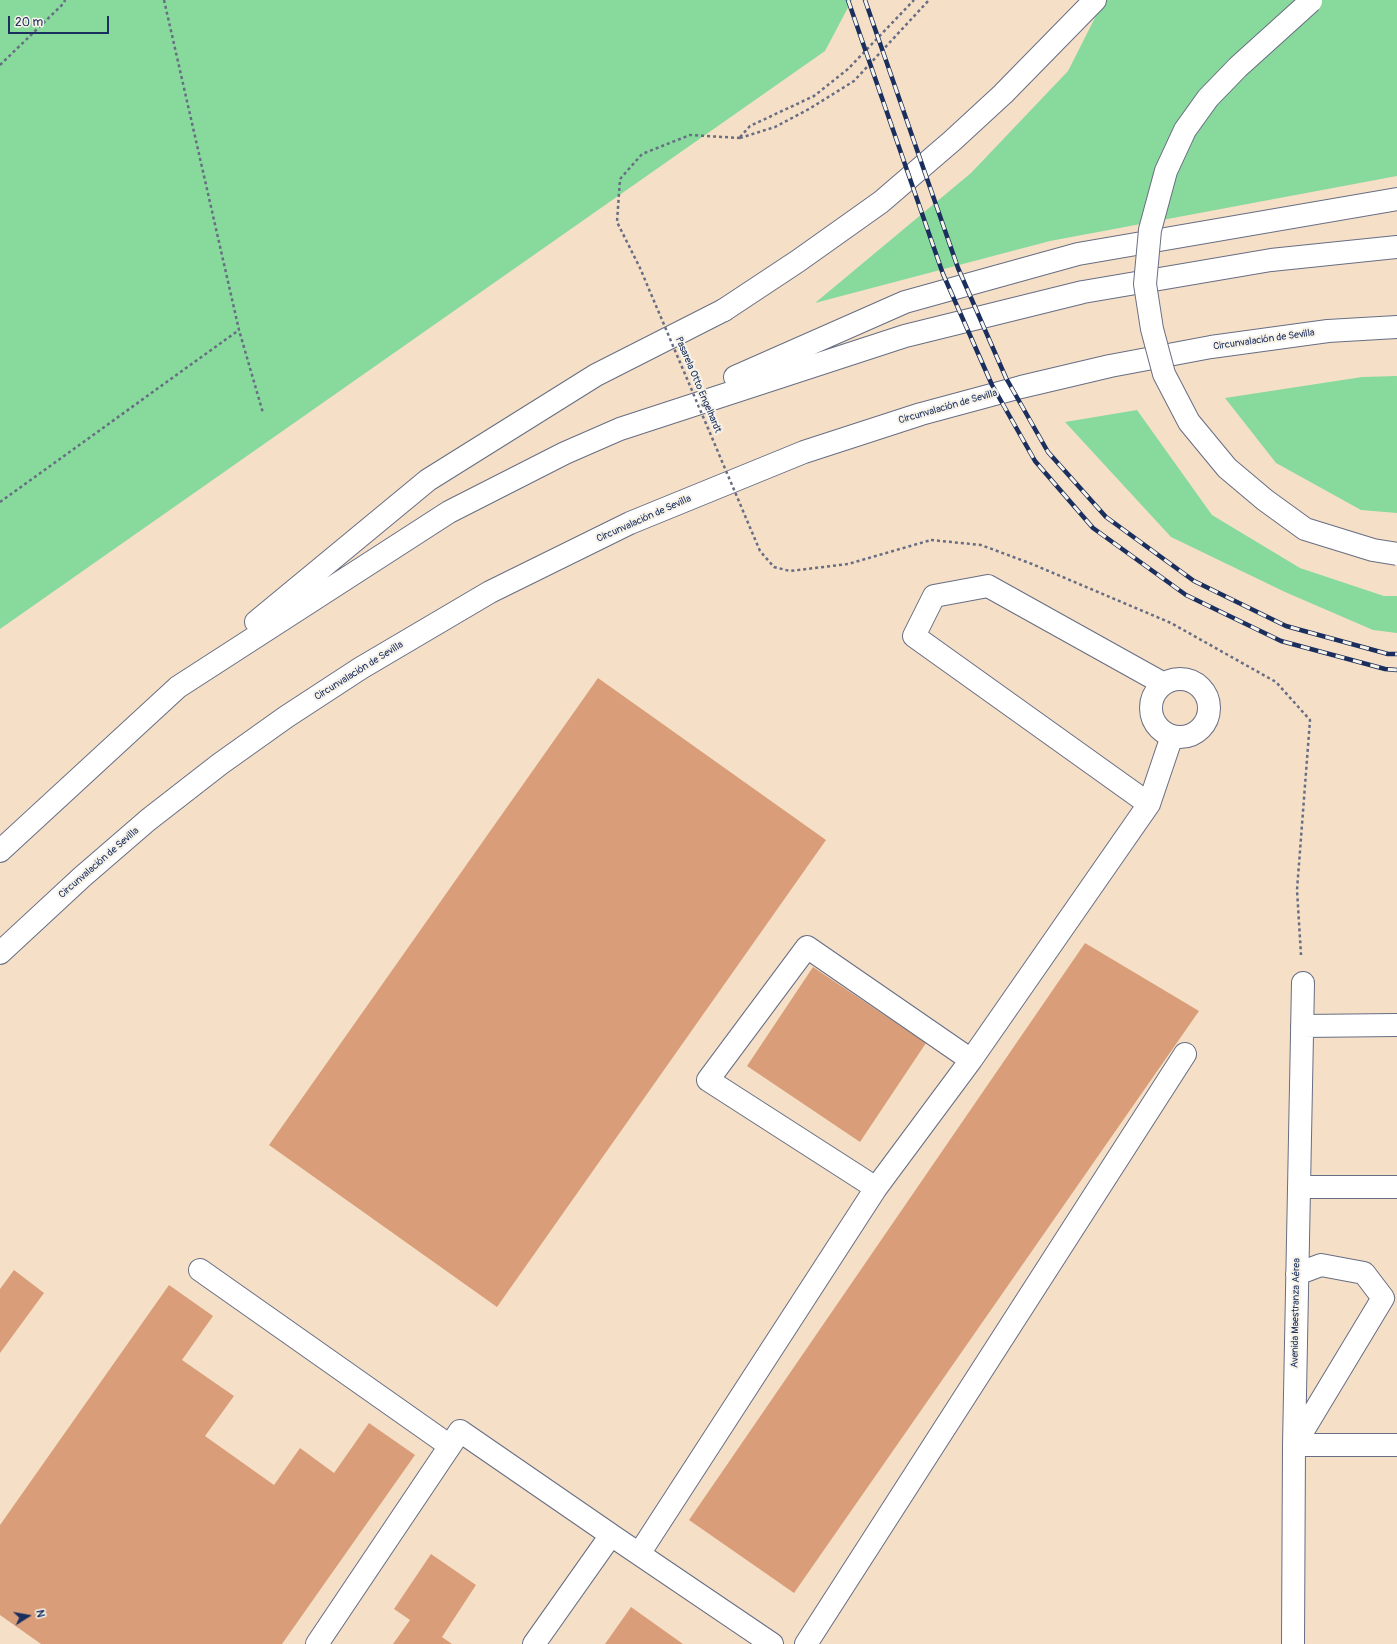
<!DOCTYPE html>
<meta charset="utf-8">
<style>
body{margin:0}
#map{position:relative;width:1397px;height:1644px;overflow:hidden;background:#f5e0c7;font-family:Pangolin,sans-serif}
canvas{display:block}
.north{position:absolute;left:8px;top:1596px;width:40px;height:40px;-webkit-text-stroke:3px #f7f3e8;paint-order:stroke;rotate:79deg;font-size:11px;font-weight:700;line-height:16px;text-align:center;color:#1b2f5e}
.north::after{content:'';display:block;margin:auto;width:14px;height:18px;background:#1b2f5e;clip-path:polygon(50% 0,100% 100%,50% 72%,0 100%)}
.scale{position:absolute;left:8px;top:16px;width:101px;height:18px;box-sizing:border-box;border:2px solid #1b2f5e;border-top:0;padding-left:5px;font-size:12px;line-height:14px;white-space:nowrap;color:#1b2f5e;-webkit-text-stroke:3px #f7f3e8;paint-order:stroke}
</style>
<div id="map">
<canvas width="1397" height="1644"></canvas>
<div class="north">N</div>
<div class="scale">20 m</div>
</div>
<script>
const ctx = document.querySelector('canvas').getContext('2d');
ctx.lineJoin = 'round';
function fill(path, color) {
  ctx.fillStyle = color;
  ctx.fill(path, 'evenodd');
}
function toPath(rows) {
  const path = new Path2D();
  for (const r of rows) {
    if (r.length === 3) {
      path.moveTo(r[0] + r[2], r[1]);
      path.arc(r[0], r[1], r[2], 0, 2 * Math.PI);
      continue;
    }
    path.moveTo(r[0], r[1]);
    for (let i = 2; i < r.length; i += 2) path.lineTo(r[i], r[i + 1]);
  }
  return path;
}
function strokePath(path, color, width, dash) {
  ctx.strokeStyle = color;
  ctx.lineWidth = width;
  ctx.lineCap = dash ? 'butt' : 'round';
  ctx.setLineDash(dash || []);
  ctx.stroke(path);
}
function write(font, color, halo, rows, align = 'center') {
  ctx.font = font + ' Pangolin,sans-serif';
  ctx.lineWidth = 4;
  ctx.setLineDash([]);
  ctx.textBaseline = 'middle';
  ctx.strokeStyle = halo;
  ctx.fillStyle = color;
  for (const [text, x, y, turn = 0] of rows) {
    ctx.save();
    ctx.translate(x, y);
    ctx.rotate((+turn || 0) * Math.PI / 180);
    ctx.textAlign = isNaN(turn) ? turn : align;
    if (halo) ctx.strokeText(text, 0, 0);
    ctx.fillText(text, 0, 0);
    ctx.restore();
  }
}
const green = toPath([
 [0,0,852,0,825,51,0,629],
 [1104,0,1397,0,1397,176,1050,241,815,303,971,173,1068,71],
 [1397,376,1397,513,1361,510,1276,463,1225,398,1362,377],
 [1137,410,1212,515,1300,568,1384,596,1397,596,1397,633,1373,630,1285,592,1171,537,1065,422]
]);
const building = toPath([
 [598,678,826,840,497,1307,269,1145],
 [1085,943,1199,1011,794,1593,689,1520],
 [813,967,926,1043,860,1142,747,1066],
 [14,1270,44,1293,0,1353,0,1289],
 [169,1285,213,1316,182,1360,234,1396,205,1436,274,1485,300,1448,334,1473,369,1423,415,1455,282,1644,41,1644,0,1615,0,1525],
 [431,1554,476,1585,442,1637,452,1644,393,1644,410,1620,394,1609],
 [631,1607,683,1644,605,1644]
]);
const path = toPath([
 [164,0,239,330,263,413],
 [0,65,64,3,65,0],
 [740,137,750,126,814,96,848,69,914,0],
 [740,138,775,127,809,109,854,81,929,0],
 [0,502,239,330],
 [931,540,981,545,1032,564,1171,623,1276,682,1310,720,1297,890,1301,955]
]);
const minor = toPath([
 [724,310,798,261,881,202,952,141,1003,94,1095,0],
 [1180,708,29],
 [1149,804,1172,736],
 [1302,1026,1397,1025],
 [971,1060,807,947,708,1080,876,1188,971,1060,1149,804,914,636,934,596,988,586,1164,684],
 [1299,1187,1397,1187],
 [200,1270,450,1446],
 [1295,1444,1383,1298,1364,1273,1321,1265,1297,1274],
 [1294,1445,1397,1445],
 [639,1554,876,1188],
 [317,1644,460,1431,611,1535],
 [534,1644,611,1535,772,1644],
 [806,1644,1185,1054],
 [1293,1644,1294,1445,1303,983]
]);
const highway = toPath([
 [735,377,905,302,1078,254,1397,199],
 [256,622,428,480,596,375,724,310],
 [0,851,178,687,449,512,565,453,620,429,905,336,1083,292,1271,260,1397,247],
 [0,953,82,877,148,820,220,764,286,717,361,668,490,592,630,523,804,452,921,414,1021,387,1110,366,1211,347,1328,331,1397,327]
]);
const rail = toPath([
 [848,0,943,274,992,385,1035,461,1093,528,1186,595,1281,641,1385,669,1397,670],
 [865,0,958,268,1006,378,1048,452,1106,517,1194,581,1286,626,1388,654,1397,654]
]);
const pathBridge = toPath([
 [740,138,690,135,642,154,620,179,617,222,640,268,760,551,774,567,790,571,848,564,931,540]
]);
const highwayBridge = toPath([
 [1311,1,1238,67,1208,98,1185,130,1166,171,1150,230,1145,284,1152,329,1164,374,1189,422,1227,468,1265,500,1305,529,1373,550,1397,554]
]);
const streetNames = [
 ["Circunvalación de Sevilla",1264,340,-8],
 ["Pasarela Otto Engelhardt",698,385,67],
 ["Circunvalación de Sevilla",948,407,-16],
 ["Circunvalación de Sevilla",644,519,-24],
 ["Circunvalación de Sevilla",359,671,-32],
 ["Circunvalación de Sevilla",99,863,-41],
 ["Avenida Maestranza Aérea",1296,1313,-89]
];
fill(green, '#87da9b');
fill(building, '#d99e79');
strokePath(minor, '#676d83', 24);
strokePath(highway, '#676d83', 24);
strokePath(path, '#676d83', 2.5, [3, 3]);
strokePath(minor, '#fff', 22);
strokePath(highway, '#fff', 22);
strokePath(rail, '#1b2f5e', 4.5);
strokePath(rail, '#f7f3e8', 3, [9]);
strokePath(highwayBridge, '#676d83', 24, []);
strokePath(pathBridge, '#676d83', 2.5, [3, 3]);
strokePath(highwayBridge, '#fff', 22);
write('10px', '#1b2f5e', '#f7f3e8', streetNames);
</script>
